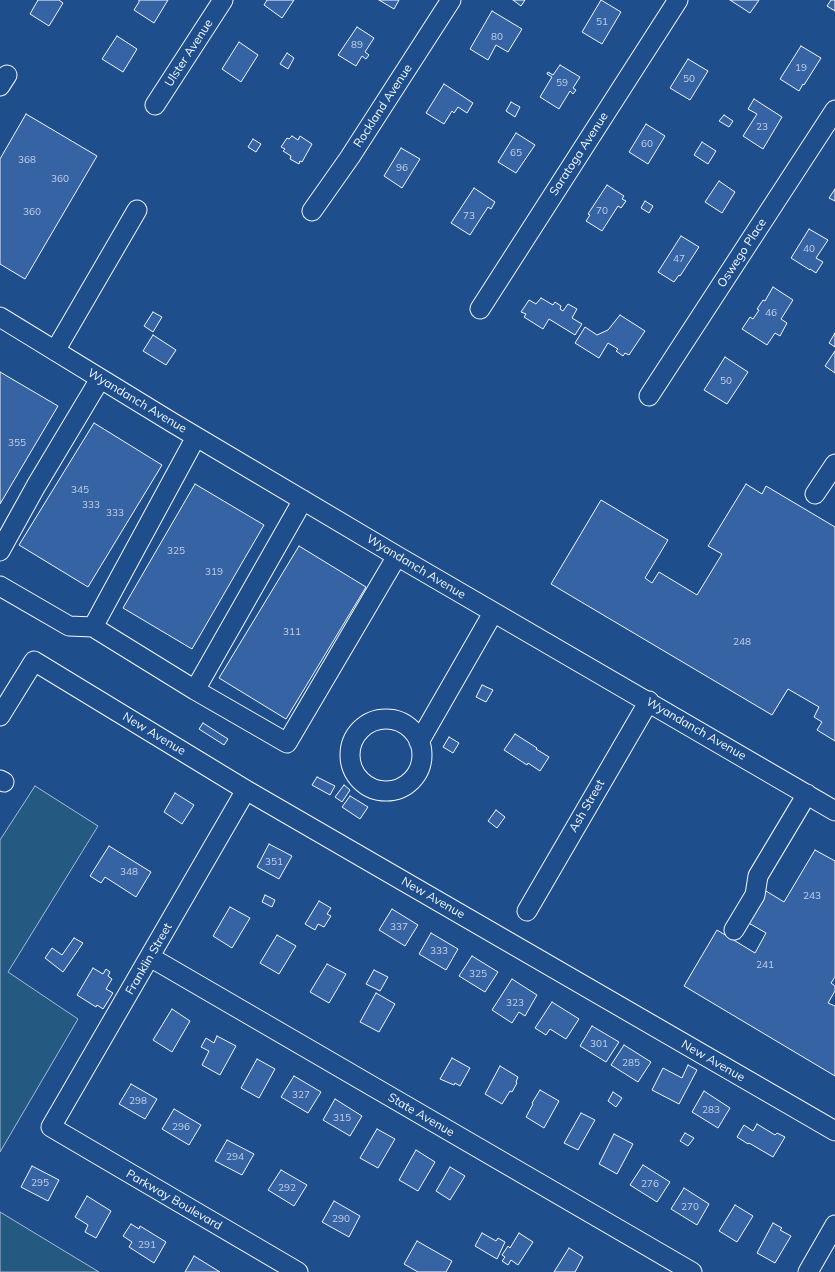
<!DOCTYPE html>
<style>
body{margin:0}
canvas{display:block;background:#1f4e8c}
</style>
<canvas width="835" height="1272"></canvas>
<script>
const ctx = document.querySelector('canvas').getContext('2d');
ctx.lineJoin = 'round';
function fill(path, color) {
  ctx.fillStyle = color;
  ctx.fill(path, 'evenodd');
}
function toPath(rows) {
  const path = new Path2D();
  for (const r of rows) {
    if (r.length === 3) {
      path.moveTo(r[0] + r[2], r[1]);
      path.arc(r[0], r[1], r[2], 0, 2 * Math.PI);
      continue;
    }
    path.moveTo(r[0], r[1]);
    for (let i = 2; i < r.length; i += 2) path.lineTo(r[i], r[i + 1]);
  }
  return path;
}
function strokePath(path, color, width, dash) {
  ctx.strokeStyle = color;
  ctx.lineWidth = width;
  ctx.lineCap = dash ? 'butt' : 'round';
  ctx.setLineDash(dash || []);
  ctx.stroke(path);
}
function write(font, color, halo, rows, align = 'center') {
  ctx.font = font + ' Mulish,sans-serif';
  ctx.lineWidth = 3;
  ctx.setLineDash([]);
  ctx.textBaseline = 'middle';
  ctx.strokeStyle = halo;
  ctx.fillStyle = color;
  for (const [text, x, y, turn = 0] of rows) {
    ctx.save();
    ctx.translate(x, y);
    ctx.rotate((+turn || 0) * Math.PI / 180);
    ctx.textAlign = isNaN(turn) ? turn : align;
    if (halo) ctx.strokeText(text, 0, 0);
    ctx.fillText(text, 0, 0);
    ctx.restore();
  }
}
const green = toPath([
 [35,786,98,826,8,972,78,1019,0,1152,0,840,35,786],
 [0,1212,99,1272,0,1272,0,1212]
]);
const building = toPath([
 [38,0,59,0,63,3,49,26,30,14,38,0],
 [139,0,168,0,154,23,134,10,139,2,139,0],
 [267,0,294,0,282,18,264,5,267,0],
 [379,0,399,0,394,9,379,0],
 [513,0,525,0,521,6,513,0],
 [601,0,621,12,602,44,582,32,601,0],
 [730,0,759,0,750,13,730,0],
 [831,0,835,0,835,11,827,6,831,0],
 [492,11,522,29,508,52,496,45,488,60,470,49,492,11],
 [357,27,374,38,365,52,369,55,366,59,362,56,356,66,338,55,357,27],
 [117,36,137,49,123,72,102,59,117,36],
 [239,42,258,55,241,82,222,69,239,42],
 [801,46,821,58,804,85,803,84,799,91,780,79,801,46],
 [287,53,294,58,288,69,280,64,287,53],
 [688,59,708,71,690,100,670,88,688,59],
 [560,65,580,77,573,88,576,90,573,94,570,91,559,109,540,97,552,77,547,74,548,72,553,75,560,65],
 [444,84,473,103,467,113,458,107,454,113,452,111,444,124,426,113,444,84],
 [754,99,782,117,763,149,743,136,757,114,748,109,754,99],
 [511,102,520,107,515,117,506,111,511,102],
 [26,114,97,156,25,279,0,264,0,159,26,114],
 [724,115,733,121,729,127,719,121,724,115],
 [646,124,665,136,648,164,629,152,646,124],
 [516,133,535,145,516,173,498,162,516,133],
 [292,136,298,140,300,136,312,144,302,162,300,161,299,164,290,159,291,156,283,151,285,149,281,147,287,138,289,139,292,136],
 [253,139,261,144,256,152,248,147,253,139],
 [702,142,716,151,708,164,694,155,702,142],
 [401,148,420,159,402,188,384,176,401,148],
 [719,181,735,192,722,213,705,202,719,181],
 [607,185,624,196,622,199,626,201,621,208,618,206,602,231,586,221,590,215,588,214,607,185],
 [474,188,495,202,491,209,488,207,470,235,451,223,474,188],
 [835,189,835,201,829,198,835,189],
 [645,201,653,206,649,213,641,208,645,201],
 [809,229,828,240,816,258,823,262,816,273,810,269,810,270,791,258,809,229],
 [681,236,699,247,680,276,679,275,674,282,658,272,681,236],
 [773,287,793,300,781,319,787,323,780,336,775,333,767,345,742,329,750,317,753,319,759,310,757,309,763,300,765,301,773,287],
 [541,298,553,305,555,302,561,306,560,309,563,311,568,304,577,309,572,318,582,324,575,335,549,319,543,329,524,317,526,314,521,312,529,300,536,304,541,298],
 [153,312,162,317,153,332,144,326,153,312],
 [620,315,645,331,629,355,625,353,623,356,616,351,618,349,608,343,599,358,575,343,585,327,597,335,608,330,620,315],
 [835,333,835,347,829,343,835,333],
 [153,335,176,350,166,365,143,351,153,335],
 [835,351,835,373,825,366,835,351],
 [725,357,748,372,727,404,704,390,725,357],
 [0,372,58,406,0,504,0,372],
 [94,423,162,465,88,587,19,545,94,423],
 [195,484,264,525,192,649,123,608,195,484],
 [746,484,762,494,766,486,835,527,835,741,817,730,822,722,814,717,819,707,788,689,772,715,551,584,601,500,668,540,645,578,652,583,659,572,697,595,722,554,708,546,746,484],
 [299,546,366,587,286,719,219,678,299,546],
 [482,685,493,690,486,702,476,697,482,685],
 [203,723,228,739,224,745,199,729,203,723],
 [515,734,537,748,536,749,549,757,540,771,528,763,527,765,504,750,515,734],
 [449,737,459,743,453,753,443,747,449,737],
 [317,777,335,786,330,795,312,785,317,777],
 [344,785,350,790,342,802,335,797,344,785],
 [175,793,194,805,182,824,164,812,175,793],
 [350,796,368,807,360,819,342,807,350,796],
 [496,810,505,817,497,828,488,821,496,810],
 [269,844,292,856,279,879,257,867,269,844],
 [109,846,151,872,136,897,105,877,101,883,90,876,109,846],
 [815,850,835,861,835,977,831,983,835,986,835,991,828,1003,835,1006,835,1076,684,986,717,930,755,953,766,933,747,922,766,891,784,902,815,850],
 [265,895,275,900,272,907,262,902,265,895],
 [319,901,331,908,327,914,331,916,324,927,318,924,315,930,305,924,319,901],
 [230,907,250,918,232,948,213,936,230,907],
 [392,909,418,925,405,946,379,930,392,909],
 [431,933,458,949,446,970,419,954,431,933],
 [277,935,296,946,279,974,260,963,277,935],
 [74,938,83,943,63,972,45,958,52,948,62,955,74,938],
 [472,956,498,972,485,992,459,976,472,956],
 [327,964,346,974,329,1003,310,992,327,964],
 [93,968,103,974,106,969,110,972,108,976,112,979,106,989,113,993,103,1009,97,1005,96,1007,77,995,93,968],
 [374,970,388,977,380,991,366,984,374,970],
 [512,979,537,995,525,1016,519,1012,512,1023,492,1010,512,979],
 [376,993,395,1004,379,1032,360,1022,376,993],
 [552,1002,579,1019,566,1039,550,1029,546,1035,535,1028,552,1002],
 [172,1009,190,1021,172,1052,153,1040,172,1009],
 [592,1026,619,1042,606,1062,580,1046,592,1026],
 [217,1036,236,1046,220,1075,202,1065,209,1051,201,1047,206,1038,214,1043,217,1036],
 [624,1045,651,1062,638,1082,611,1065,624,1045],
 [452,1058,470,1068,460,1086,455,1083,454,1085,440,1079,452,1058],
 [257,1059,275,1069,259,1098,241,1088,257,1059],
 [688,1065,697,1070,679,1104,652,1090,663,1068,682,1078,688,1065],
 [500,1066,518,1077,516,1082,517,1083,512,1092,510,1091,502,1104,485,1094,500,1066],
 [294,1076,321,1092,308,1113,281,1097,294,1076],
 [131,1084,157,1099,145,1119,119,1104,131,1084],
 [540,1090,559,1101,544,1128,526,1117,533,1104,532,1103,540,1090],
 [704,1091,730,1108,718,1128,692,1112,704,1091],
 [613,1092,622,1098,616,1107,608,1101,613,1092],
 [335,1099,362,1116,350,1136,323,1120,335,1099],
 [174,1109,201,1125,189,1145,162,1129,174,1109],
 [581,1113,595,1120,578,1150,564,1143,581,1113],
 [757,1124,775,1135,777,1133,785,1137,773,1157,749,1143,748,1144,737,1137,744,1125,753,1131,757,1124],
 [377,1129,395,1139,378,1168,360,1158,377,1129],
 [685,1133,694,1138,688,1146,680,1141,685,1133],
 [614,1134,633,1144,617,1174,599,1164,614,1134],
 [227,1140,254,1154,242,1175,215,1161,227,1140],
 [416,1150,435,1162,418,1191,399,1180,416,1150],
 [643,1165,670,1182,657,1202,630,1185,643,1165],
 [32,1166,59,1180,48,1201,21,1187,32,1166],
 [450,1167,465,1176,450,1200,436,1191,450,1167],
 [281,1170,307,1185,294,1206,268,1190,281,1170],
 [684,1188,709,1204,697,1225,671,1209,684,1188],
 [87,1196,111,1211,96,1238,85,1232,88,1225,75,1217,87,1196],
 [334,1201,360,1216,349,1237,322,1222,334,1201],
 [735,1205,753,1216,737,1242,719,1231,735,1205],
 [773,1223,782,1228,780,1230,791,1236,775,1263,757,1253,773,1223],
 [131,1224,139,1229,140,1226,166,1242,154,1263,129,1247,132,1242,123,1236,131,1224],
 [482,1233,496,1241,498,1238,505,1242,497,1259,475,1246,482,1233],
 [519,1233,533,1242,518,1265,511,1260,508,1265,502,1261,505,1257,502,1255,508,1246,510,1248,519,1233],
 [417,1241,452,1261,446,1272,418,1272,404,1264,417,1241],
 [569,1248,583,1257,575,1272,554,1272,569,1248],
 [194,1256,220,1272,185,1272,194,1256]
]);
const minor = toPath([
 [0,86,7,75],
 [155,105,223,0],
 [312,211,350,157,451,0],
 [480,309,678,0],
 [0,317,173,423,397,556,835,811],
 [55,351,137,210],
 [649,396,835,110],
 [815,494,835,464],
 [303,500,195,690,287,743,397,556],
 [0,551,36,486,100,379],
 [0,586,69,626,93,627,196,437],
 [93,627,195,690],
 [0,716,34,661,246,790,835,1131],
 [386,755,36],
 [419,742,493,613],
 [0,780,4,782],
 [246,790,51,1127,298,1272],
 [527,911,649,701],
 [734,930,755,895,758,876,807,794],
 [150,957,692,1272],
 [808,1272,835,1225]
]);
const numberNames = [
 ["51",602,22],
 ["80",497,37],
 ["89",357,45],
 ["19",801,68],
 ["50",689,79],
 ["59",562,83],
 ["23",762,127],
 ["60",647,144],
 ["65",516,153],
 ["368",27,160],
 ["96",402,168],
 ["360",60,179],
 ["70",602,211],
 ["360",32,212],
 ["73",469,216],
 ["40",809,249],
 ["47",679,259],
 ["46",771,313],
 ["50",726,381],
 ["355",17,443],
 ["345",80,490],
 ["333",91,505],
 ["333",115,513],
 ["325",176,551],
 ["319",214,572],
 ["311",292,632],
 ["248",742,642],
 ["351",274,862],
 ["348",129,872],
 ["243",812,896],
 ["337",399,927],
 ["333",439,951],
 ["241",765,965],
 ["325",478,974],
 ["323",515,1003],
 ["301",599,1044],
 ["285",631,1063],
 ["327",301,1095],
 ["298",138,1101],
 ["283",711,1110],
 ["315",342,1118],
 ["296",181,1127],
 ["294",235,1157],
 ["295",40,1183],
 ["276",650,1184],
 ["292",287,1188],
 ["270",690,1207],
 ["290",341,1219],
 ["291",147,1245]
];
const streetNames = [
 ["Ulster Avenue",189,53,-57],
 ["Rockland Avenue",383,106,-57],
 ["Saratoga Avenue",579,154,-57],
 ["Oswego Place",742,253,-57],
 ["Wyandanch Avenue",137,401,31],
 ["Wyandanch Avenue",416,567,31],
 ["Wyandanch Avenue",696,729,30],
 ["New Avenue",154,734,31],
 ["Ash Street",587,806,-60],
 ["New Avenue",433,898,30],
 ["Franklin Street",149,959,-60],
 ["New Avenue",713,1061,30],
 ["State Avenue",421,1115,30],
 ["Parkway Boulevard",174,1200,30]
];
fill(green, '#245a82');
strokePath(green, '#a8bbd7', 1);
fill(building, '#3563a3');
strokePath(building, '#f2f6ff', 1);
strokePath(minor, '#f2f6ff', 21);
strokePath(minor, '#1f4e8c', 19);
write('10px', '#c3d1e8', null, numberNames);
write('12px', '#f2f6ff', '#1f4e8c', streetNames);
</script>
